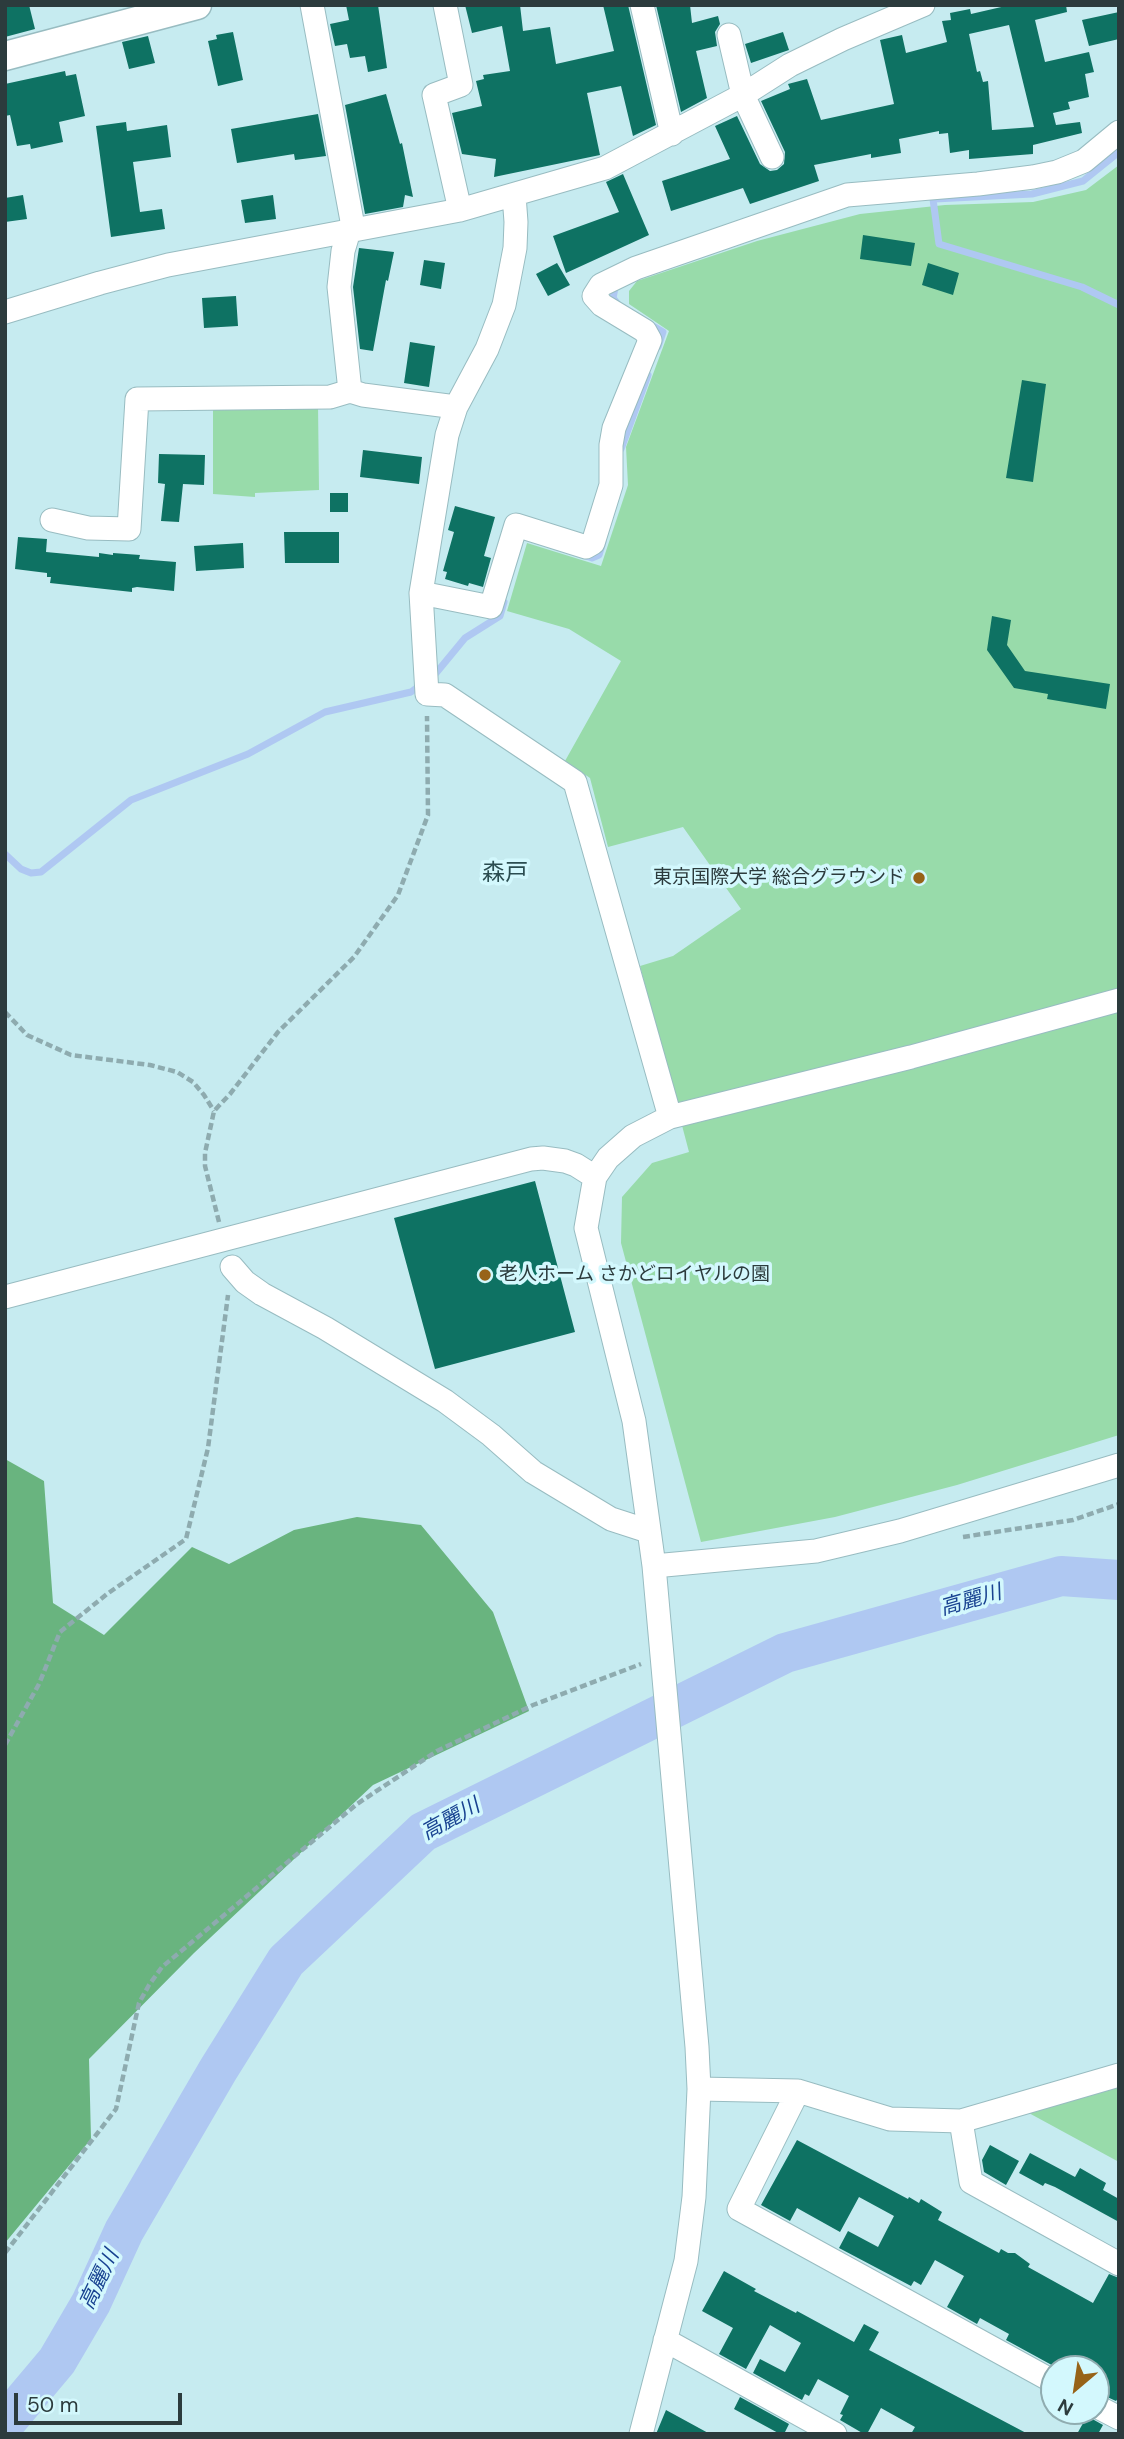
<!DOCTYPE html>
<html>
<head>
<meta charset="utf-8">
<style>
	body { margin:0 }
	#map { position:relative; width:1124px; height:2439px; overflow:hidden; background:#c6ebf0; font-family:"DM Sans",sans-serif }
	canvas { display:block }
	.frame { position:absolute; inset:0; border:7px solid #2c3b3d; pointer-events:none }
	.north { position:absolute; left:1040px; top:2355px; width:70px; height:70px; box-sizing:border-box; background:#d3f8fd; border:2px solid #90acb0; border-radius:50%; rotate:209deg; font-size:19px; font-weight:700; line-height:28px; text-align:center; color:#2c3b3d }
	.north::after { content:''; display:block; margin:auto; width:24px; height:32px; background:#976318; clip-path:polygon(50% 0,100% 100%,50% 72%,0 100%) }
	.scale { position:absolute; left:14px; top:2393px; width:168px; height:32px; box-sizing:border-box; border:4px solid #2c3b3d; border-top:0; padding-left:9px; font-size:21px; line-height:24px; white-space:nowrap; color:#2c3b3d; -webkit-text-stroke:5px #d3f8fd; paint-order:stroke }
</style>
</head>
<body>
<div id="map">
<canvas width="1124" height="2439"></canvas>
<div class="frame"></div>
<div class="north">N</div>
<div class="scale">50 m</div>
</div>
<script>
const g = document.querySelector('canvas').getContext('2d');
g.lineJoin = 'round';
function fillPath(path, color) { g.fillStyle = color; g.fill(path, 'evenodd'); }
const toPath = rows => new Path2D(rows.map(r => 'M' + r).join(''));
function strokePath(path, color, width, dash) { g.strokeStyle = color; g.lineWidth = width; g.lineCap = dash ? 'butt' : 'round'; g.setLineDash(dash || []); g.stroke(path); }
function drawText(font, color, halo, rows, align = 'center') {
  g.font = font + ' "DM Sans","Noto Sans JP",sans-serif'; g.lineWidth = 7; g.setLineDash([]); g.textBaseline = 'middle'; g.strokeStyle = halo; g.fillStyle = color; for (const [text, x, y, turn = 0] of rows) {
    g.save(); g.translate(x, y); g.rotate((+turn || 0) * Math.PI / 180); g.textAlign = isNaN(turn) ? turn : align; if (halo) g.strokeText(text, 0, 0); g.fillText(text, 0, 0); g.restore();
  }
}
const green = toPath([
	[1119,165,1119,1435,957,1485,835,1517,701,1542,621,1243,622,1197,652,1163,689,1152,640,966,673,956,741,909,683,827,608,847,590,778,565,761,621,661,569,629,507,611,527,543,601,566,628,485,626,447,669,331,629,304,629,291,637,281,757,241,860,214,945,205,1033,202,1086,190],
	[318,404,319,490,255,493,255,497,213,494,213,406],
	[1119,2086,1119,2162,1027,2112]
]);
const forest = toPath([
	[5,1459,44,1481,53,1603,104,1635,192,1547,229,1564,294,1530,357,1517,421,1525,493,1612,529,1711,373,1785,194,1953,89,2059,91,2139,5,2243]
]);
const stream = toPath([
	[933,199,939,244,1082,287,1119,305],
	[935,199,1032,194,1083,181,1119,152],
	[619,285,615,288,613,298,620,307],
	[648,323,663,332,658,347],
	[621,449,648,375],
	[583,555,592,558,599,555,603,542],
	[432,678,465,638,500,616,504,602],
	[5,854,21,869,31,873,41,872,131,800,248,754,325,712,411,692,422,684]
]);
const river = toPath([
	[5,2423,57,2361,91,2303,124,2231,218,2070,286,1961,423,1832,785,1653,1061,1576,1119,1580]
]);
const building = toPath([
	[5,5,29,5,35,29,5,37],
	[346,5,378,5,387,68,368,72,365,56,350,58,347,44,335,46,330,24,349,20],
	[465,5,520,5,523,31,550,27,556,64,614,51,603,5,628,5,656,125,633,136,621,86,587,93,600,155,494,177,496,159,462,154,452,113,482,106,476,81,484,79,483,75,510,71,502,26,472,33],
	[656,5,690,5,692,23,718,16,720,24,715,32,717,46,696,51,707,98,681,112],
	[1010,5,1066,5,1067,12,1035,20,1045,62,1089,52,1094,72,1085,74,1089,97,1068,102,1070,109,1053,113,1056,125,1080,122,1082,133,1033,145,1033,154,969,159,969,150,950,153,948,133,939,134,939,131,899,139,901,153,871,158,871,154,814,165,819,181,750,204,743,188,671,211,662,181,730,159,715,126,737,116,760,164,770,171,777,170,784,164,785,152,761,101,790,89,788,84,807,79,821,120,894,104,880,40,902,35,906,53,947,42,942,21,951,20,950,13,970,9,971,14],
	[1009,25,1034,127,992,130,988,81,983,82,980,71,977,72,969,34],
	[1119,12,1119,39,1089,46,1082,20],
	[233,32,243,80,218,86,208,41,217,39,216,35],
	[783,32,789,50,751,63,745,44],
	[148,36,155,63,129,69,122,42],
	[65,71,66,76,76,74,85,116,59,122,63,142,31,149,30,144,17,146,10,115,5,116,5,84],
	[386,94,400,144,402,143,413,197,405,195,403,207,365,214,345,105],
	[318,114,326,156,295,160,294,154,237,163,231,129],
	[126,122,127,131,167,125,171,157,133,162,140,212,162,209,165,229,111,237,96,126],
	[623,174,649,235,566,273,553,236,619,212,606,182],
	[23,195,27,219,5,222,5,198],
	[273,195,276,219,245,223,241,200],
	[863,235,915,243,911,266,860,259],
	[359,248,394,252,388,281,386,280,373,351,360,349,353,287],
	[424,260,445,263,441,289,420,285],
	[557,263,570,285,548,296,536,274],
	[928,263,959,273,953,295,922,285],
	[236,296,238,326,204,328,202,298],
	[410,342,435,346,429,387,404,383],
	[1022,380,1046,384,1033,482,1006,478],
	[363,450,422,457,419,484,360,477],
	[159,454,205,455,204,485,183,484,179,522,161,521,165,484,158,483],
	[330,493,348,493,348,512,330,512],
	[455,506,495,517,484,556,491,558,483,587,469,583,468,586,445,579,447,572,443,571,454,532,448,530],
	[284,532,339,532,339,563,285,563],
	[18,537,47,539,46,552,99,557,99,553,113,555,113,553,140,555,139,559,176,562,174,591,137,587,132,588,132,592,50,583,51,577,47,577,47,573,15,569],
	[243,543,244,568,196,571,194,546],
	[992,616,1011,620,1007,645,1025,671,1110,684,1106,709,1047,699,1048,694,1014,688,987,650],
	[535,1181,575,1332,435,1369,394,1218],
	[797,2140,908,2199,909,2197,919,2203,921,2199,942,2212,938,2220,999,2253,1001,2249,1008,2253,1015,2253,1030,2264,1028,2267,1093,2303,1109,2274,1119,2278,1119,2397,1116,2401,1096,2392,1096,2369,1059,2369,1006,2340,1009,2334,980,2318,977,2324,947,2307,964,2276,935,2260,921,2285,914,2281,911,2286,839,2248,848,2231,878,2247,894,2216,859,2197,840,2232,797,2208,790,2221,761,2205],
	[990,2145,1019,2161,1006,2185,984,2172,982,2160],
	[1030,2153,1075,2177,1080,2168,1106,2183,1103,2190,1119,2199,1119,2222,1055,2187,1045,2183,1043,2186,1019,2173],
	[724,2271,756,2289,754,2291,796,2313,797,2311,854,2342,864,2324,879,2332,869,2350,1028,2434,911,2434,915,2427,881,2408,867,2434,864,2434,840,2420,843,2415,840,2414,849,2396,818,2379,809,2396,805,2394,802,2400,753,2373,760,2359,785,2372,801,2343,770,2325,746,2369,719,2354,733,2328,702,2311],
	[740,2397,789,2424,784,2434,780,2434,734,2409],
	[666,2410,710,2434,656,2434],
	[1087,2416,1103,2425,1098,2434,1077,2434]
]);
const path = toPath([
	[5,1012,27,1035,71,1055,150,1065,177,1072,193,1082,204,1095,214,1111],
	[219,1222,205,1166,205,1153,214,1111,230,1094,278,1032,354,957,398,895,428,815,427,716],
	[963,1537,1073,1520,1119,1504],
	[5,1745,39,1684,60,1632,107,1594,186,1539,208,1448,228,1295],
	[5,2253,116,2109,139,2003,149,1985,162,1967,357,1804,437,1751,533,1705,641,1664]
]);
const minor = toPath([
	[312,5,352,221,343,251,339,287,350,391,363,395,456,407],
	[445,5,461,85,434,95,460,210],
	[642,5,672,134],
	[729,35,743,95,772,157],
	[514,195,516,222,515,248,504,305,487,349,456,407,447,435,421,593,427,694,445,695,575,782,670,1117],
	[5,312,100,283,168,265,460,210,605,168,743,95,790,65,843,39,923,5],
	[52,520,88,528,129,529,137,399,330,397,350,391],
	[421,593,491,607,516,525,586,547,593,543,611,485,611,445,614,428,650,340,645,331,602,305,594,296,601,285,636,268,847,195,978,184,1033,177,1057,172,1084,161,1119,132],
	[232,1267,245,1282,262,1294,325,1328,445,1401,491,1435,533,1472,611,1519,648,1531],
	[5,1297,531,1159,543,1158,565,1161,576,1165,595,1177],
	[654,1566,816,1551,900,1531,1119,1465],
	[699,2089,798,2091,890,2119,961,2121,1119,2075],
	[798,2091,739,2209,1054,2382],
	[961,2121,971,2182,1119,2264],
	[665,2340,835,2434],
	[1096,2406,1119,2418],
	[641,2434,686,2261,694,2197,699,2089,697,2047,654,1566,634,1421,586,1228,595,1177,608,1158,633,1136,670,1117,911,1057,1119,1000]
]);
const major = toPath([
	[5,56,197,5]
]);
const markers = [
	[919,878,7,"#976318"],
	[485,1275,7,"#976318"]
];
const poiNames = [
	["東京国際大学 総合グラウンド",905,878],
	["老人ホーム さかどロイヤルの園",499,1275,"left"]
];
const waterNames = [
	["高麗川",971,1601,-16],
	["高麗川",451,1820,-29],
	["高麗川",100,2280,-64]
];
const quarterNames = [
	["森戸",505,874]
];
fillPath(green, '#98dbaa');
fillPath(forest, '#69b47f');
strokePath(stream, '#afc8f2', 7);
strokePath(river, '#afc8f2', 40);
fillPath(building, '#0e7263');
strokePath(minor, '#98bcc1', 25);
strokePath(major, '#98bcc1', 31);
strokePath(path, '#8eabaf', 4.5, [7, 3.5]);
strokePath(minor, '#fff', 23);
strokePath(major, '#fff', 28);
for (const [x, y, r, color] of markers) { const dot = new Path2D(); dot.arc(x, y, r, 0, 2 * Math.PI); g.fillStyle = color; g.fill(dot); strokePath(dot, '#d3f8fd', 2.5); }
drawText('19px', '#2c3b3d', '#d3f8fd', poiNames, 'right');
drawText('italic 21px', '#184291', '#d3f8fd', waterNames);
drawText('23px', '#2b4d51', '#d3f8fd', quarterNames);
</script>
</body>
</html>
